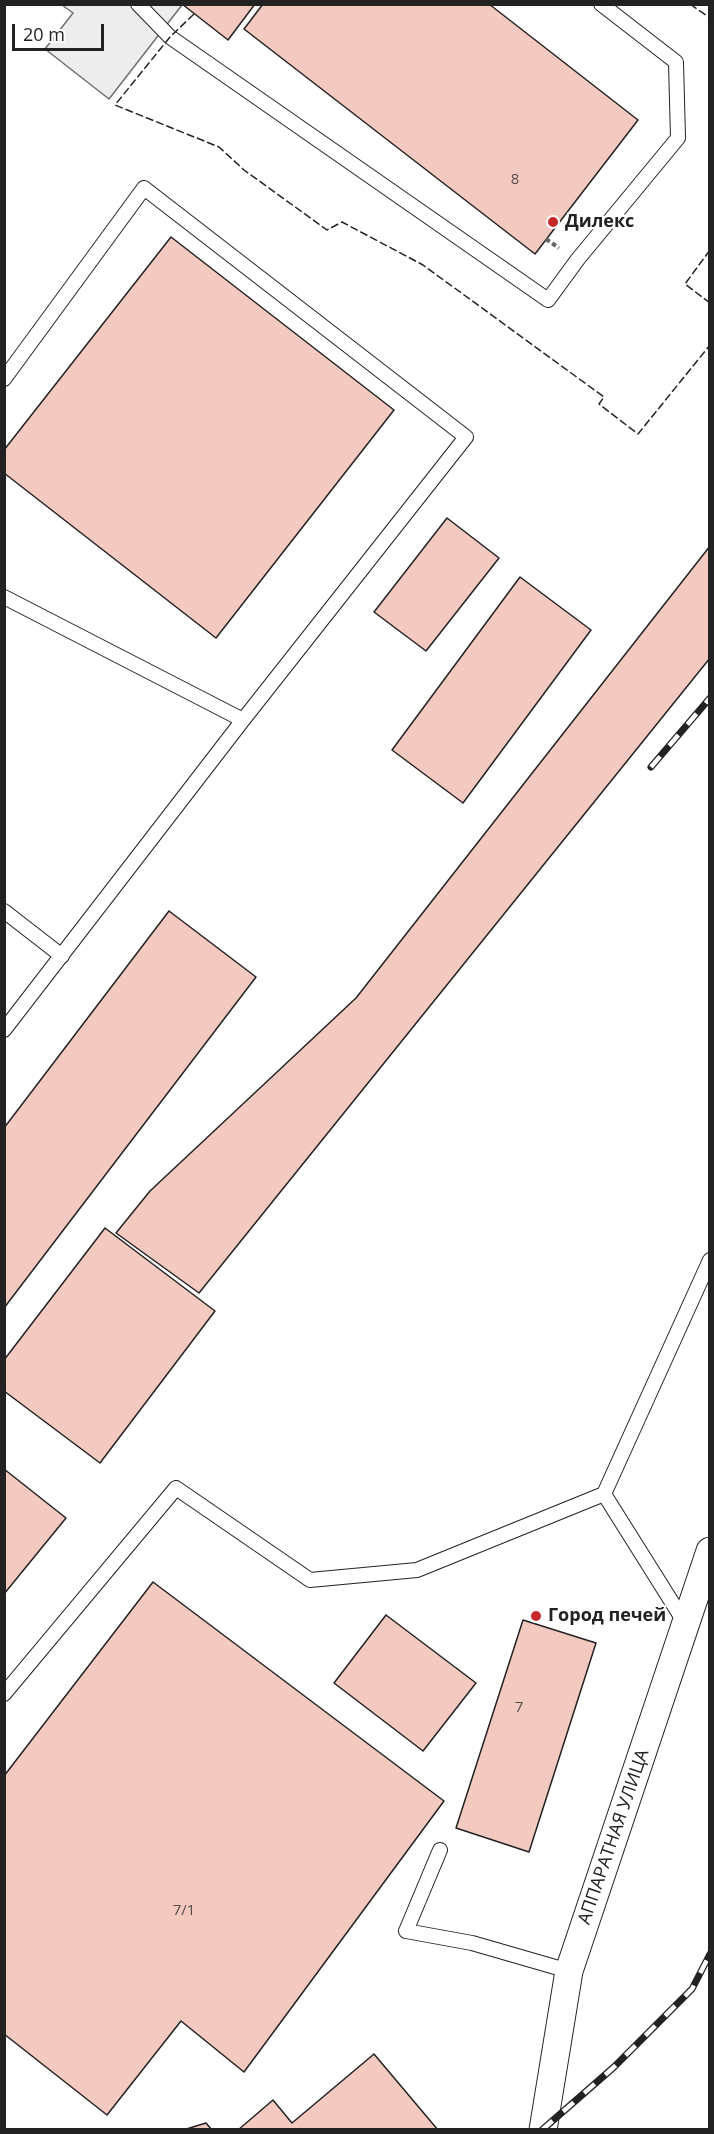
<!DOCTYPE html>
<html>
<head>
<meta charset="utf-8">
<style>
	body { margin:0 }
	#map { position:relative; width:714px; height:2134px; overflow:hidden; background:#fff; font-family:"Open Sans",sans-serif }
	canvas { display:block }
	.frame { position:absolute; inset:0; border:6px solid #222; pointer-events:none }
	.scale { position:absolute; left:12px; top:24px; width:92px; height:27px; box-sizing:border-box; border:3px solid #222; border-top:0; padding-left:8px; font-size:18px; line-height:21px; white-space:nowrap; color:#222; -webkit-text-stroke:4px #fff; paint-order:stroke }
</style>
</head>
<body>
<div id="map">
<canvas width="714" height="2134"></canvas>
<div class="frame"></div>
<div class="scale">20 m</div>
</div>
<script>
const g = document.querySelector('canvas').getContext('2d');
g.lineJoin = 'round';
function fillPath(path, color) { g.fillStyle = color; g.fill(path, 'evenodd'); }
const toPath = rows => new Path2D(rows.map(r => 'M' + r).join(''));
function strokePath(path, color, width, dash) { g.strokeStyle = color; g.lineWidth = width; g.lineCap = dash ? 'butt' : 'round'; g.setLineDash(dash || []); g.stroke(path); }
function drawText(font, color, halo, rows, align = 'center') {
  g.font = font + ' "Open Sans",sans-serif'; g.lineWidth = 4.5; g.setLineDash([]); g.textBaseline = 'middle'; g.strokeStyle = halo; g.fillStyle = color; for (const [text, x, y, turn = 0] of rows) {
    g.save(); g.translate(x, y); g.rotate((+turn || 0) * Math.PI / 180); g.textAlign = isNaN(turn) ? turn : align; if (halo) g.strokeText(text, 0, 0); g.fillText(text, 0, 0); g.restore();
  }
}
const parking = toPath([
	[62,5,182,5,109,99,45,49,73,13,62,5]
]);
const building = toPath([
	[182,4,255,4,228,40,182,4],
	[263,4,489,4,638,120,535,254,244,29,263,4],
	[171,237,394,410,216,638,4,473,4,450,171,237],
	[447,518,499,558,426,651,374,612,447,518],
	[710,546,710,658,199,1293,116,1233,150,1191,356,998,710,546],
	[520,577,591,630,463,803,392,750,520,577],
	[169,911,256,977,4,1308,4,1128,169,911],
	[105,1228,215,1311,100,1463,4,1391,4,1360,105,1228],
	[4,1469,66,1518,4,1594,4,1469],
	[153,1582,444,1801,244,2072,181,2021,107,2115,4,2034,4,1776,153,1582],
	[386,1615,476,1683,423,1751,334,1683,386,1615],
	[523,1620,596,1643,529,1852,456,1828,523,1620],
	[374,2054,438,2130,238,2130,273,2100,292,2123,374,2054],
	[206,2123,212,2130,183,2130,206,2123]
]);
const path = toPath([
	[546,239,559,248]
]);
const lane = toPath([
	[138,4,170,37,548,300,578,259,678,138,676,62,601,4],
	[4,379,144,188,466,437,243,720,4,1030],
	[4,597,243,720],
	[4,911,62,956],
	[685,1623,604,1494,710,1260],
	[4,1694,176,1488,310,1580,417,1570,604,1494],
	[440,1850,406,1931,472,1943,569,1971]
]);
const street = toPath([
	[543,2130,569,1971,710,1551]
]);
const rail = toPath([
	[651,767,710,698],
	[542,2130,614,2067,692,1989,710,1954]
]);
const fence = toPath([
	[690,4,710,18],
	[194,14,170,37,115,105,219,147,244,170,327,230,342,222,423,265,604,397,599,404,638,434,710,345],
	[710,250,685,284,710,303]
]);
const markers = [
	[553,222,6,"#c62828"],
	[536,1616,6,"#c62828"]
];
const numberNames = [
	["8",515,180],
	["7",519,1708],
	["7/1",184,1911]
];
const poiNames = [
	["Дилекс",565,222],
	["Город печей",548,1616]
];
const streetNames = [
	["АППАРАТНАЯ УЛИЦА",614,1837,-71]
];
fillPath(parking, '#ededed');
strokePath(parking, '#6f6f6f', 1.5);
fillPath(building, '#f3c9c0');
strokePath(building, '#222', 1.5);
strokePath(lane, '#222', 16);
strokePath(street, '#222', 29);
strokePath(path, '#646464', 4, [4.5, 3]);
strokePath(lane, '#fff', 14);
strokePath(street, '#fff', 27);
strokePath(rail, '#222', 7);
strokePath(rail, '#fff', 4.5, [14]);
strokePath(fence, '#222', 1.5, [8, 3]);
for (const [x, y, r, color] of markers) { const dot = new Path2D(); dot.arc(x, y, r, 0, 2 * Math.PI); g.fillStyle = color; g.fill(dot); strokePath(dot, '#fff', 2); }
drawText('15px', '#564c4a', null, numberNames);
drawText('bold 18px', '#222', '#fff', poiNames, 'left');
drawText('18px', '#222', '#fff', streetNames);
</script>
</body>
</html>
